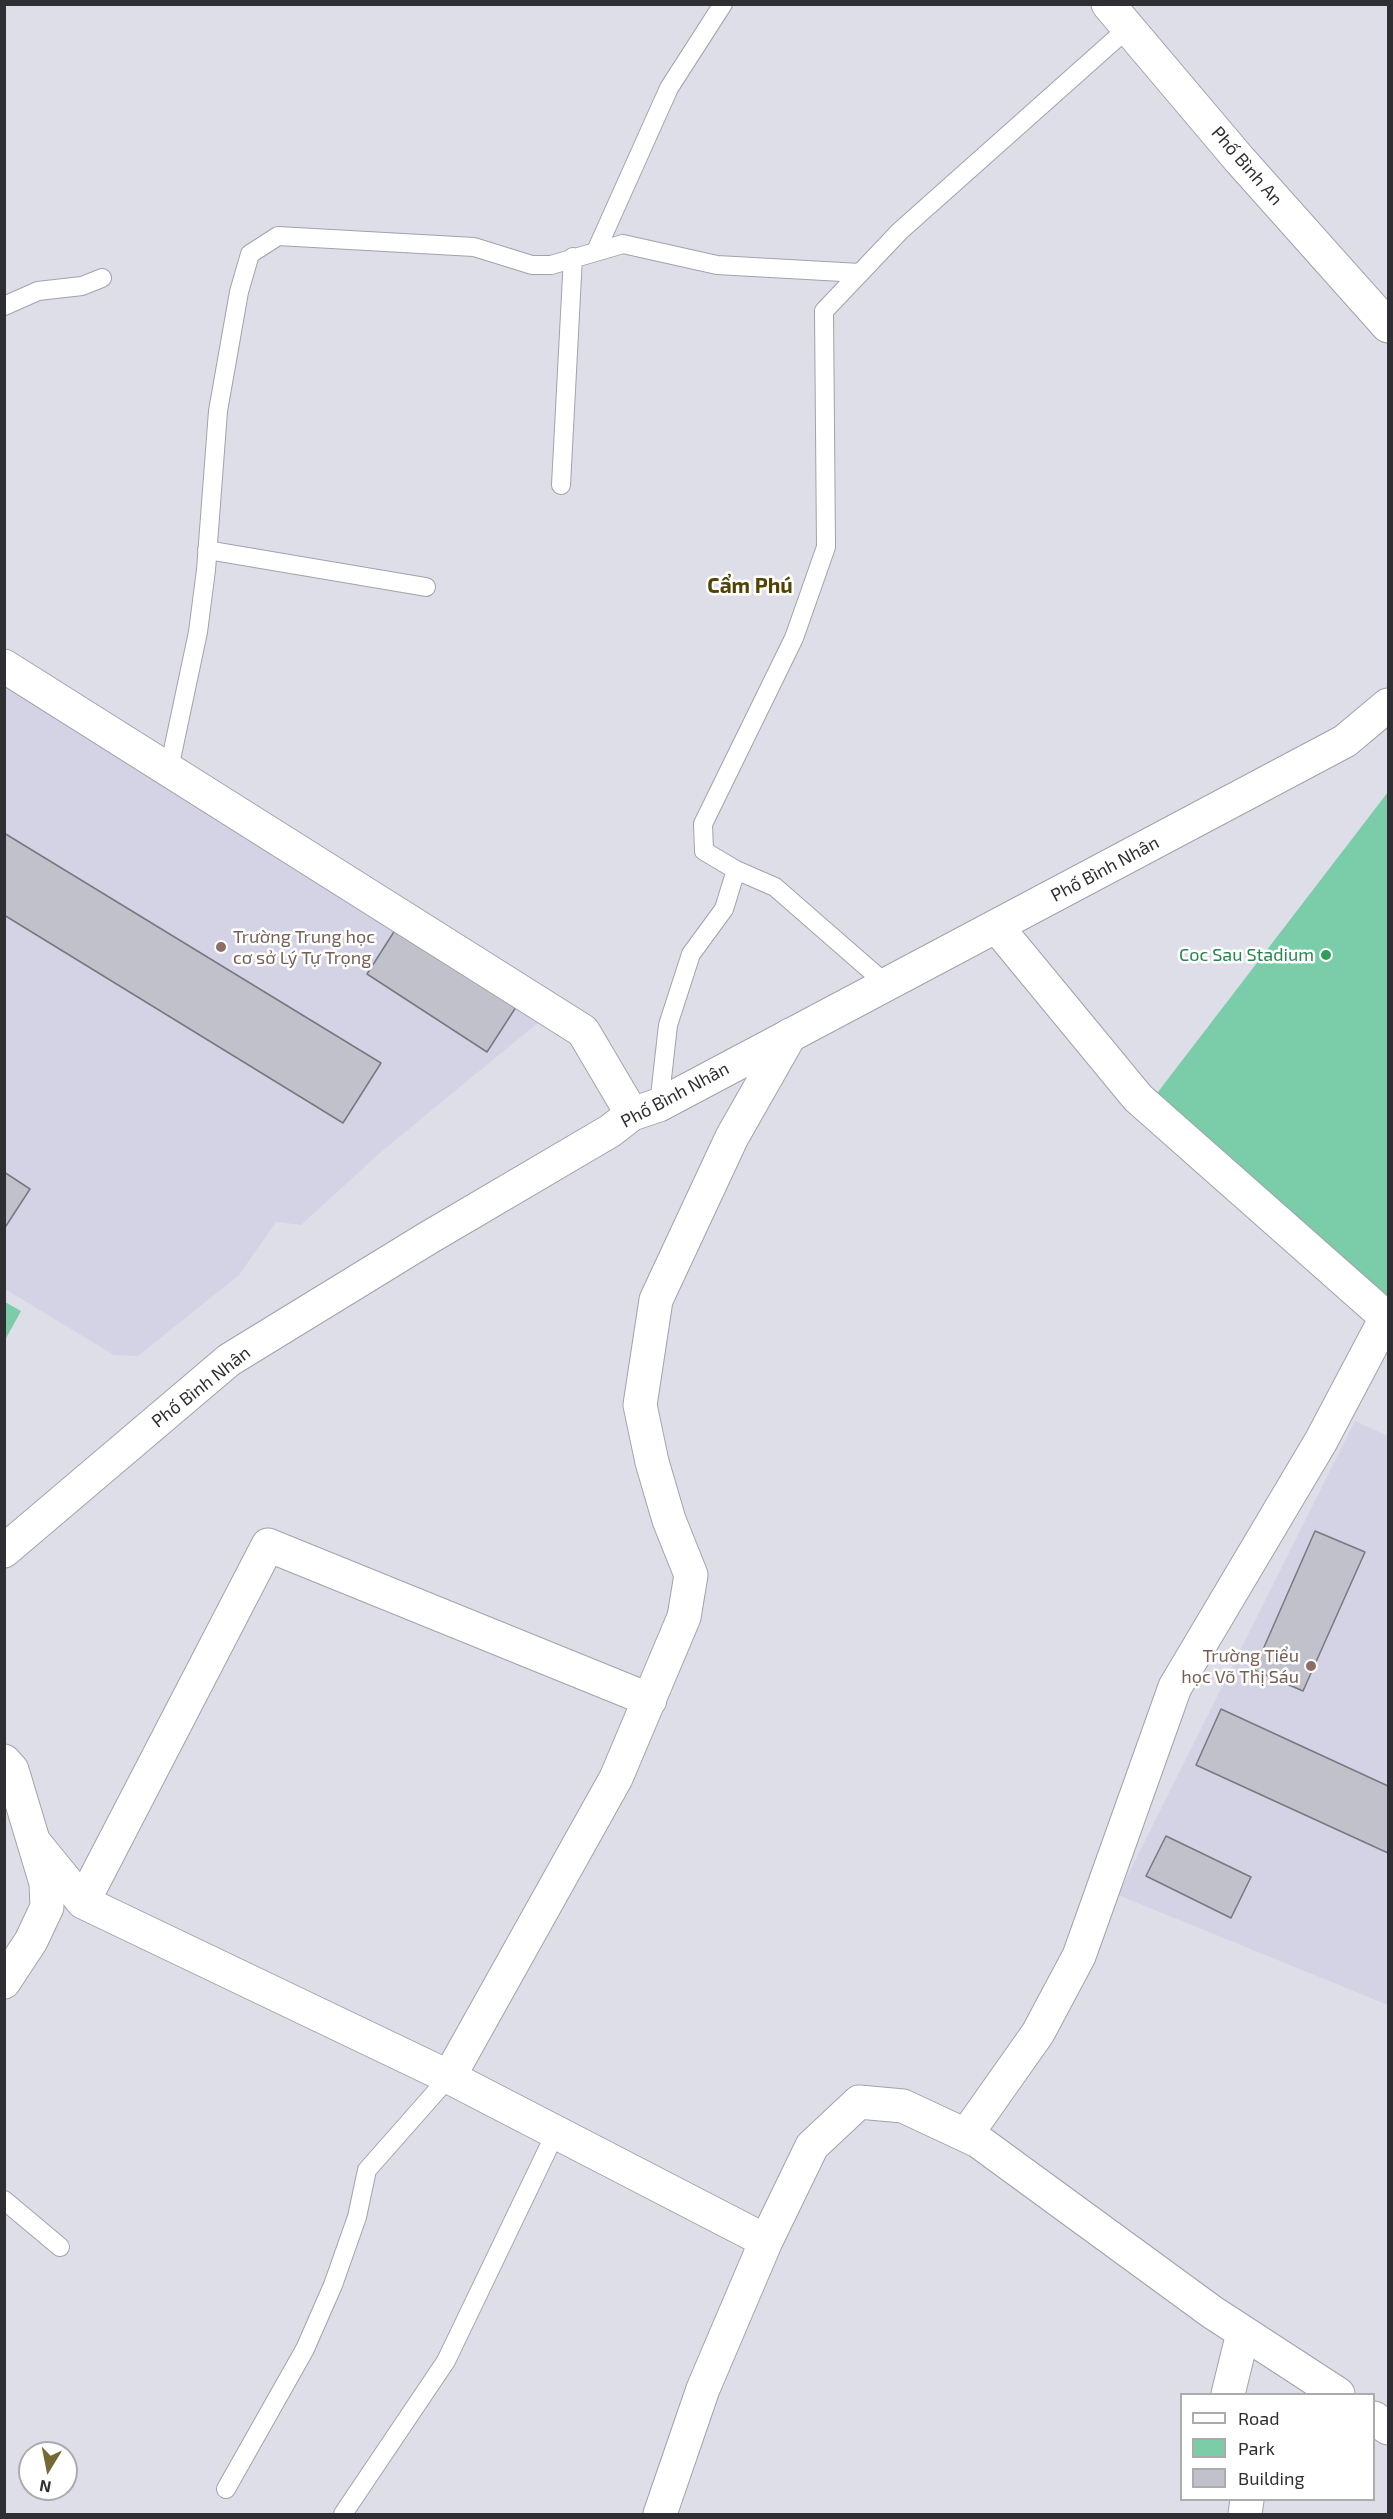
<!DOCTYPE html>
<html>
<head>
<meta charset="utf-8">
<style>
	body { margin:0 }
	#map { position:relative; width:1393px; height:2519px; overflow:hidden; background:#dedee9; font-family:"Exo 2",sans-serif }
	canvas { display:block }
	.frame { position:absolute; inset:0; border:6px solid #2f2f33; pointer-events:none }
	.legend { position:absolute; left:1180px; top:2393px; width:195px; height:108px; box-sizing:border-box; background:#fff; border:2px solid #acacad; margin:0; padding:8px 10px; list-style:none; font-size:18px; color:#2f2f33 }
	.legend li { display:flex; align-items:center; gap:12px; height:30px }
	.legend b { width:30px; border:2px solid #acacad }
	.north { position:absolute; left:18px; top:2441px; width:60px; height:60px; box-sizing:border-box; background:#fff; border:2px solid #acacad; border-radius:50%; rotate:190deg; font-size:16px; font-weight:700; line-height:24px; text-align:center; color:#2f2f33 }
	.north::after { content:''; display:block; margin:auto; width:21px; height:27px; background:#766835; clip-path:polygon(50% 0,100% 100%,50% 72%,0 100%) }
</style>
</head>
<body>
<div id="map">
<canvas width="1393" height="2519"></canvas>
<div class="frame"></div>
<ul class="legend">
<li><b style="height:8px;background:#fff"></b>Road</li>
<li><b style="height:16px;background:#7bcca9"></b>Park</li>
<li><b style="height:16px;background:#c0c1cb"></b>Building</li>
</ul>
<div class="north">N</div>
</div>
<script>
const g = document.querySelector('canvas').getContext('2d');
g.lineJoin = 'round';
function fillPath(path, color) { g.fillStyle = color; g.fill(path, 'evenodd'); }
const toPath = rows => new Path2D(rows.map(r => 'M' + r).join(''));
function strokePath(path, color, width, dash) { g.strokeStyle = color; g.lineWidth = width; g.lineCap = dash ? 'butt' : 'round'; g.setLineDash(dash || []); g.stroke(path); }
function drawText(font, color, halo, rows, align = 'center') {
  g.font = font + ' "Exo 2",sans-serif'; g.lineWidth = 5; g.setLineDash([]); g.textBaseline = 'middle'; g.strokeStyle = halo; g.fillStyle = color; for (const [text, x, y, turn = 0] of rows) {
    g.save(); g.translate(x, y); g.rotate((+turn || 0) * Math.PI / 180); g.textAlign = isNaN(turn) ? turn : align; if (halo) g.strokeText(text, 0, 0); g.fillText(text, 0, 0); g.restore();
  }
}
const built = toPath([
	[4,666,545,1017,382,1151,301,1225,276,1222,239,1275,138,1356,114,1355,5,1289],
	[1355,1421,1388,1436,1388,2005,1118,1895]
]);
const green = toPath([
	[1388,792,1388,1335,1138,1118],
	[5,1302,21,1311,5,1340]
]);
const building = toPath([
	[4,833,381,1063,343,1123,4,915,4,833],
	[397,927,518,1004,487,1052,367,974,397,927],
	[4,1172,30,1189,4,1229,4,1172],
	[1315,1531,1365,1552,1303,1691,1254,1670,1315,1531],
	[1221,1709,1388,1786,1388,1853,1196,1765,1221,1709],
	[1166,1836,1251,1877,1231,1918,1146,1876,1166,1836]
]);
const lane = toPath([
	[596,251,669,88,723,4],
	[4,306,38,291,82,286,102,278],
	[561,485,573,257],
	[207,550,426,587],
	[169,769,198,632,206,570,218,411,239,292,250,254,278,236,474,247,532,265,551,265,623,244,717,265,860,273],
	[885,983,775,887,736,870,704,851,703,824,794,638,826,547,824,311,900,231,1128,28],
	[659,1105,668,1025,691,954,724,909,736,870],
	[4,2200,60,2247],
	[226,2489,305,2349,333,2285,357,2217,367,2170,449,2077],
	[343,2514,446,2361,556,2132]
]);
const street = toPath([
	[4,666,583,1031,632,1114],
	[997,927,1138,1098,1388,1319],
	[4,1761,12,1770,46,1883,47,1907,31,1941,4,1982],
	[34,1842,83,1902,449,2077,766,2241],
	[83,1902,268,1545,650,1700],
	[449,2077,616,1778,684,1617,691,1575,669,1520,652,1462,640,1405,656,1300,732,1137,790,1035],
	[966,2135,1038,2033,1079,1956,1175,1687,1321,1441,1386,1318],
	[1228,2394,1243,2333],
	[1374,2418,1388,2428],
	[660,2514,703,2389,766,2241,812,2146,859,2102,903,2106,978,2141,1212,2312,1338,2394],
	[1245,2514,1247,2500]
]);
const secondary = toPath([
	[1108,4,1239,159,1388,326],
	[4,1551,229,1360,428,1238,610,1131,632,1114,659,1105,1345,741,1388,705]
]);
const markers = [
	[221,947,6,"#8d6e63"],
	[1326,955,6,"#2e9e5b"],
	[1311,1666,6,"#8d6e63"]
];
const streetNames = [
	["Phố Bình An",1247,166,49],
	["Phố Bình Nhân",1105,869,-28],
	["Phố Bình Nhân",675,1095,-28],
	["Phố Bình Nhân",201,1387,-38]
];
const educationNames = [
	["Trường Trung học",233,937],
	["cơ sở Lý Tự Trọng",233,958],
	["Trường Tiểu",1299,1656,"right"],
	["học Võ Thị Sáu",1299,1677,"right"]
];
const leisureNames = [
	["Coc Sau Stadium",1314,955]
];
const quarterNames = [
	["Cẩm Phú",750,586]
];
fillPath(built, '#d3d3e5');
fillPath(green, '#7bcca9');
fillPath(building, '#c0c1cb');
strokePath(building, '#787881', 1.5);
strokePath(lane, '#a2a2ac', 20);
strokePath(street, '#a2a2ac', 35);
strokePath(secondary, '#a2a2ac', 35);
strokePath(lane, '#fff', 18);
strokePath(street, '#fff', 33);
strokePath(secondary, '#fff', 33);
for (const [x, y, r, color] of markers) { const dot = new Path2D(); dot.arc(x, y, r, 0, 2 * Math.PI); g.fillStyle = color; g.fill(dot); strokePath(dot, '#fff', 2); }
drawText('18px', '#2f2f33', '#fff', streetNames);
drawText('18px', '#785e54', '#fff', educationNames, 'left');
drawText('18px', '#27864d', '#fff', leisureNames, 'right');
drawText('bold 21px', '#524400', '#fff', quarterNames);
</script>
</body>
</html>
